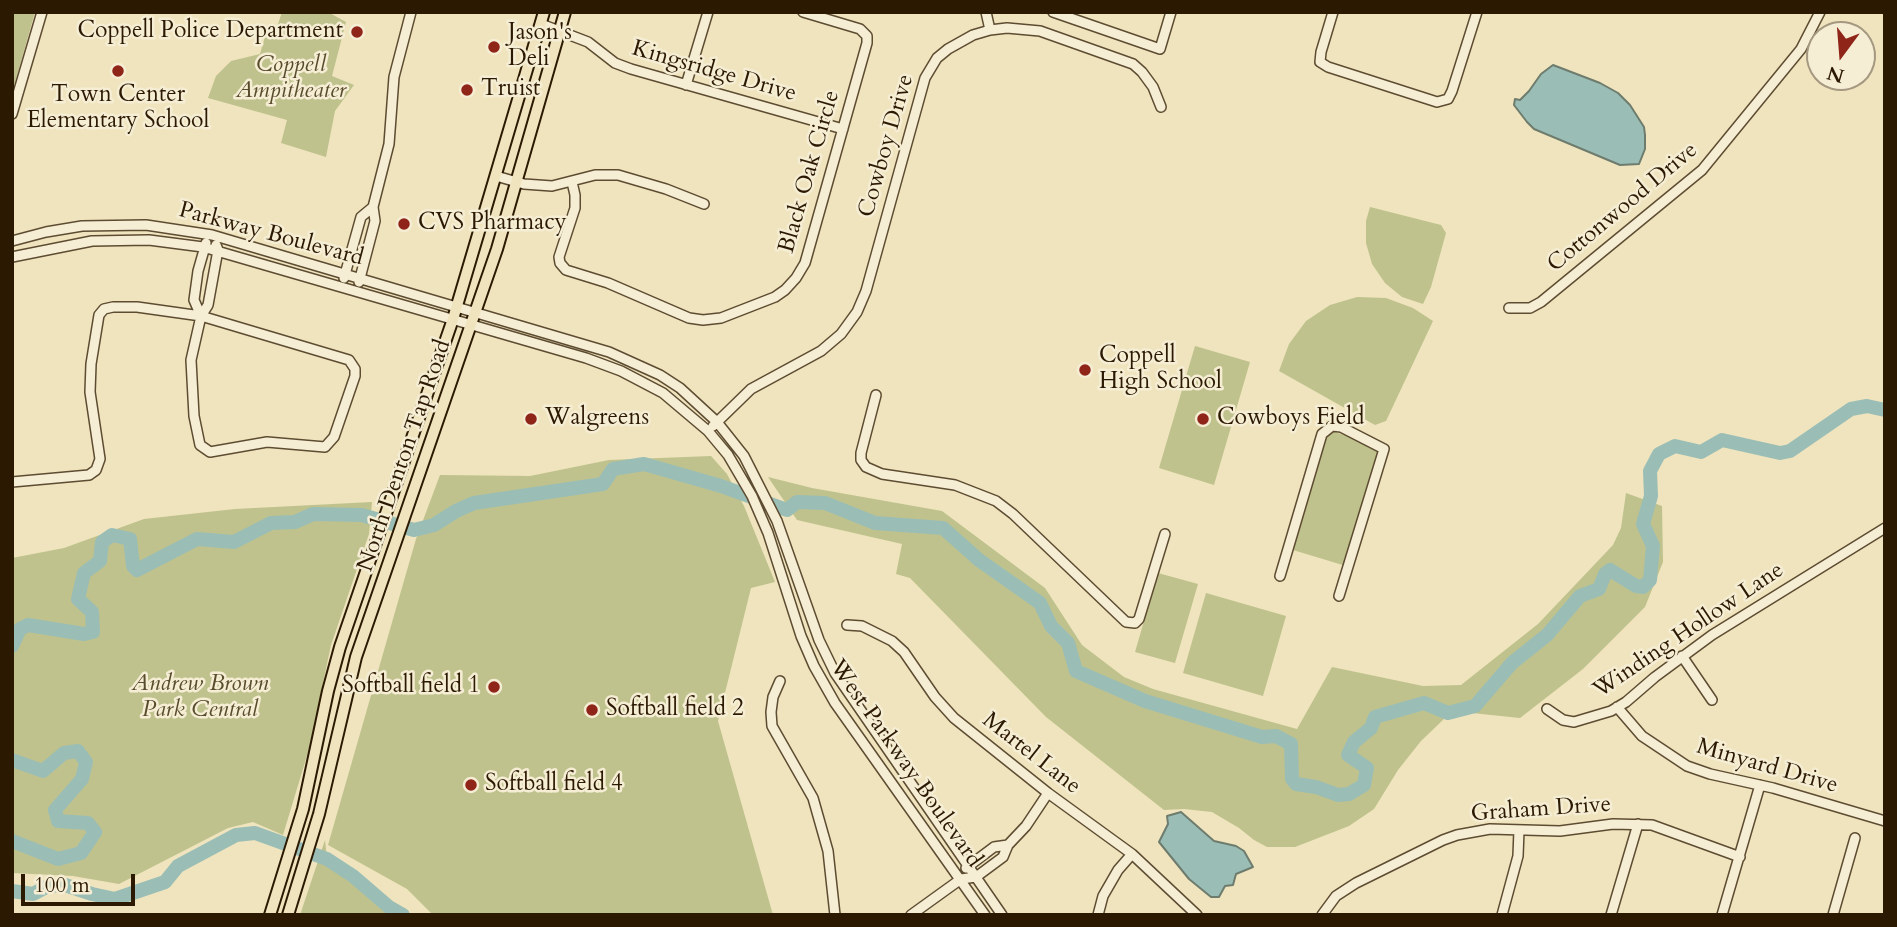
<!DOCTYPE html>
<html>
<head>
<meta charset="utf-8">
<style>
	body { margin:0 }
	#map { position:relative; width:1897px; height:927px; overflow:hidden; background:#efe4bd; font-family:Cardo,serif }
	canvas { display:block }
	.frame { position:absolute; inset:0; border:14px solid #2c1902; pointer-events:none }
	.north { position:absolute; left:1806px; top:21px; width:70px; height:70px; box-sizing:border-box; background:#f5edd4; border:2px solid #a59880; border-radius:50%; rotate:196deg; font-size:19px; font-weight:700; line-height:28px; text-align:center; color:#2c1902 }
	.north::after { content:''; display:block; margin:auto; width:24px; height:32px; background:#8f2418; clip-path:polygon(50% 0,100% 100%,50% 72%,0 100%) }
	.scale { position:absolute; left:21px; top:874px; width:114px; height:32px; box-sizing:border-box; border:4px solid #2c1902; border-top:0; padding-left:9px; font-size:21px; line-height:24px; white-space:nowrap; color:#2c1902; -webkit-text-stroke:5px #f5edd4; paint-order:stroke }
</style>
</head>
<body>
<div id="map">
<canvas width="1897" height="927"></canvas>
<div class="frame"></div>
<div class="north">N</div>
<div class="scale">100 m</div>
</div>
<script>
const g = document.querySelector('canvas').getContext('2d');
g.lineJoin = 'round';
function fillPath(path, color) { g.fillStyle = color; g.fill(path, 'evenodd'); }
const toPath = rows => new Path2D(rows.map(r => 'M' + r).join(''));
function strokePath(path, color, width, dash) { g.strokeStyle = color; g.lineWidth = width; g.lineCap = dash ? 'butt' : 'round'; g.setLineDash(dash || []); g.stroke(path); }
function drawText(font, color, halo, rows, align = 'center') {
  g.font = font + ' Cardo,serif'; g.lineWidth = 5; g.setLineDash([]); g.textBaseline = 'middle'; g.strokeStyle = halo; g.fillStyle = color; for (const [text, x, y, turn = 0] of rows) {
    g.save(); g.translate(x, y); g.rotate((+turn || 0) * Math.PI / 180); g.textAlign = isNaN(turn) ? turn : align; if (halo) g.strokeText(text, 0, 0); g.fillText(text, 0, 0); g.restore();
  }
}
const green = toPath([
	[12,12,35,12,12,93],
	[282,12,328,12,346,22,332,76,354,85,335,111,326,157,281,143,287,120,208,98,216,76,231,61,260,54,266,33,275,33],
	[1370,207,1441,225,1446,233,1431,287,1423,304,1402,297,1385,283,1372,264,1366,243,1366,221],
	[1357,297,1386,298,1413,308,1433,321,1386,421,1375,425,1279,371,1289,344,1306,321,1330,305],
	[1195,346,1250,362,1214,485,1159,468],
	[1328,430,1381,446,1346,566,1293,550],
	[711,456,727,474,744,506,775,582,751,588,718,721,773,915,433,915,407,889,328,845,416,539,440,475,530,476,609,460],
	[768,477,812,488,942,511,1045,588,1082,645,1124,677,1153,689,1297,729,1332,667,1423,686,1461,685,1538,624,1613,545,1621,528,1626,493,1662,506,1663,562,1645,607,1583,669,1520,718,1472,713,1445,718,1421,741,1398,770,1374,809,1349,826,1295,847,1267,847,1254,840,1239,828,1212,812,1184,809,1164,810,1046,717,910,578,896,574,902,544,797,520],
	[372,502,369,534,331,645,309,749,283,835,253,822,228,828,119,884,73,876,12,873,12,558,64,548,144,519,235,509],
	[1158,573,1198,584,1175,663,1135,652],
	[1206,593,1286,616,1263,696,1183,673],
	[325,840,327,859,353,876,389,907,403,915,300,915]
]);
const water = toPath([
	[1553,65,1600,83,1618,93,1630,105,1644,127,1645,135,1645,149,1639,164,1620,165,1534,129,1527,122,1514,105,1515,99,1520,100,1529,91,1541,74,1553,65],
	[1181,812,1214,841,1236,846,1244,851,1253,867,1236,874,1233,885,1225,886,1219,897,1211,897,1189,879,1159,842,1168,824,1167,816,1181,812]
]);
const river = toPath([
	[12,646,20,629,28,625,84,634,93,632,92,612,78,599,84,573,100,561,102,542,112,535,130,539,133,566,137,570,197,539,234,542,271,523,295,522,313,514,362,515,414,530,434,525,456,511,474,503,603,484,613,469,644,464,721,486,787,510,797,502,825,503,875,523,943,528,979,560,1040,603,1051,626,1068,643,1076,671,1145,701,1262,737,1276,736,1291,744,1292,779,1296,784,1316,787,1338,795,1349,794,1364,785,1367,768,1348,755,1354,742,1371,728,1375,717,1424,703,1448,713,1475,706,1512,663,1547,635,1580,596,1599,589,1605,574,1610,570,1636,586,1643,587,1650,580,1653,546,1643,524,1651,496,1650,471,1659,454,1675,446,1701,452,1722,440,1780,453,1790,451,1851,409,1867,406,1885,410],
	[12,760,43,771,64,753,78,751,86,762,82,779,55,810,58,821,88,823,95,832,81,853,58,859,12,841],
	[12,891,33,894,48,886,65,885,92,894,115,899,165,882,178,866,236,835,255,833,327,859,353,876,389,907,403,915]
]);
const minor = toPath([
	[986,12,990,30],
	[1053,12,1160,49,1171,12],
	[1333,12,1321,52,1320,62,1328,67,1437,102,1448,99,1452,91,1477,12],
	[541,24,588,42,615,63,631,69,843,129],
	[686,85,708,12],
	[12,114,42,12],
	[496,176,524,184,552,186,595,175,618,175,666,189,704,204],
	[572,182,575,195,575,208,559,257,560,263,566,270,608,283,689,318,703,320,721,318,775,297,785,290,796,278,805,263,867,43,867,36,860,29,803,12],
	[12,241,46,232,82,226,146,225,212,235,609,352,660,375,680,388,717,422,744,456,777,521,819,640,835,673,1002,915],
	[12,257,92,241,149,240,203,247,586,358,621,371,663,393,708,431,728,455,752,496,768,533,801,636,814,666,835,703,985,915],
	[344,278,361,217,373,207],
	[359,282,375,221,373,207,389,144,394,77,411,12],
	[1509,308,1530,308,1541,302,1702,170,1801,49,1820,12],
	[201,316,194,300,198,271,206,243],
	[876,395,861,453,861,460,866,467,882,474,955,485,996,501,1013,514,1126,622,1135,623,1139,619,1165,534],
	[713,426,751,389,821,351,841,334,857,312,866,291,925,78,937,58,948,49,973,35,990,30,1007,28,1040,31,1133,64,1142,72,1153,87,1161,107],
	[12,482,89,475,96,470,100,459,90,392,91,364,99,315,104,309,113,307,137,307,201,316,349,360,355,369,355,376,334,437,325,447,267,442,210,452,200,445,194,416,191,360,201,316,208,305,218,250,216,245],
	[1280,576,1322,434,1332,426,1341,427,1384,449,1339,596],
	[847,625,862,626,892,641,904,652,935,697,954,718,1048,793,1132,854,1197,915],
	[1682,656,1712,700],
	[780,681,773,697,771,712,772,726,813,798,828,851,835,915],
	[1617,707,1642,736,1687,766,1710,774,1773,788,1885,821],
	[1547,709,1563,720,1574,722,1611,711,1626,702,1655,677,1712,635,1885,528],
	[966,868,994,847,1008,845],
	[911,915,961,879,976,877,1003,857,1008,845,1026,826,1048,793],
	[1098,915,1103,896,1118,870,1132,854],
	[1322,915,1336,896,1356,883,1443,840,1457,835,1490,829,1560,831,1613,824,1652,825,1740,857],
	[1502,915,1518,856,1519,830],
	[1611,915,1638,824],
	[1722,915,1760,785],
	[1833,915,1855,838]
]);
const major = toPath([
	[270,915,303,809,328,691,340,647,453,319,544,12],
	[288,915,319,814,356,657,497,249,565,12]
]);
const markers = [
	[357,32,7,"#8f2418"],
	[494,47,7,"#8f2418"],
	[118,71,7,"#8f2418"],
	[467,90,7,"#8f2418"],
	[404,224,7,"#8f2418"],
	[1085,370,7,"#8f2418"],
	[531,419,7,"#8f2418"],
	[1203,419,7,"#8f2418"],
	[494,687,7,"#8f2418"],
	[592,710,7,"#8f2418"],
	[471,785,7,"#8f2418"]
];
const poiNames = [
	["Coppell Police Department",343,32,"right"],
	["Jason's",508,34],
	["Deli",508,60],
	["Truist",481,90],
	["Town Center",118,96,"center"],
	["Elementary School",118,122,"center"],
	["CVS Pharmacy",418,224],
	["Coppell",1099,357],
	["High School",1099,383],
	["Walgreens",545,419],
	["Cowboys Field",1217,419],
	["Softball field 1",480,687,"right"],
	["Softball field 2",606,710],
	["Softball field 4",485,785]
];
const parkNames = [
	["Coppell",291,66],
	["Ampitheater",291,92],
	["Andrew Brown",200,685],
	["Park Central",200,711]
];
const streetNames = [
	["Kingsridge Drive",714,72,16],
	["Cowboy Drive",887,146,-74],
	["Black Oak Circle",810,172,-74],
	["Cottonwood Drive",1623,208,-40],
	["Parkway Boulevard",271,235,15],
	["North Denton Tap Road",405,456,-71],
	["Winding Hollow Lane",1689,631,-34],
	["Martel Lane",1031,754,38],
	["West Parkway Boulevard",905,764,55],
	["Minyard Drive",1767,767,16],
	["Graham Drive",1541,810,-4]
];
fillPath(green, '#bfc28d');
fillPath(water, '#9abeb6');
strokePath(water, '#6e7c6e', 2);
strokePath(river, '#9abeb6', 14);
strokePath(minor, '#5d4c31', 12);
strokePath(major, '#2c1902', 14);
strokePath(minor, '#f5edd4', 9);
strokePath(major, '#efe4bd', 10);
for (const [x, y, r, color] of markers) { const dot = new Path2D(); dot.arc(x, y, r, 0, 2 * Math.PI); g.fillStyle = color; g.fill(dot); strokePath(dot, '#f5edd4', 2.5); }
drawText('23px', '#2c1902', '#f5edd4', poiNames, 'left');
drawText('italic 23px', '#584c2c', '#f5edd4', parkNames);
drawText('23px', '#2c1902', '#f5edd4', streetNames);
</script>
</body>
</html>
